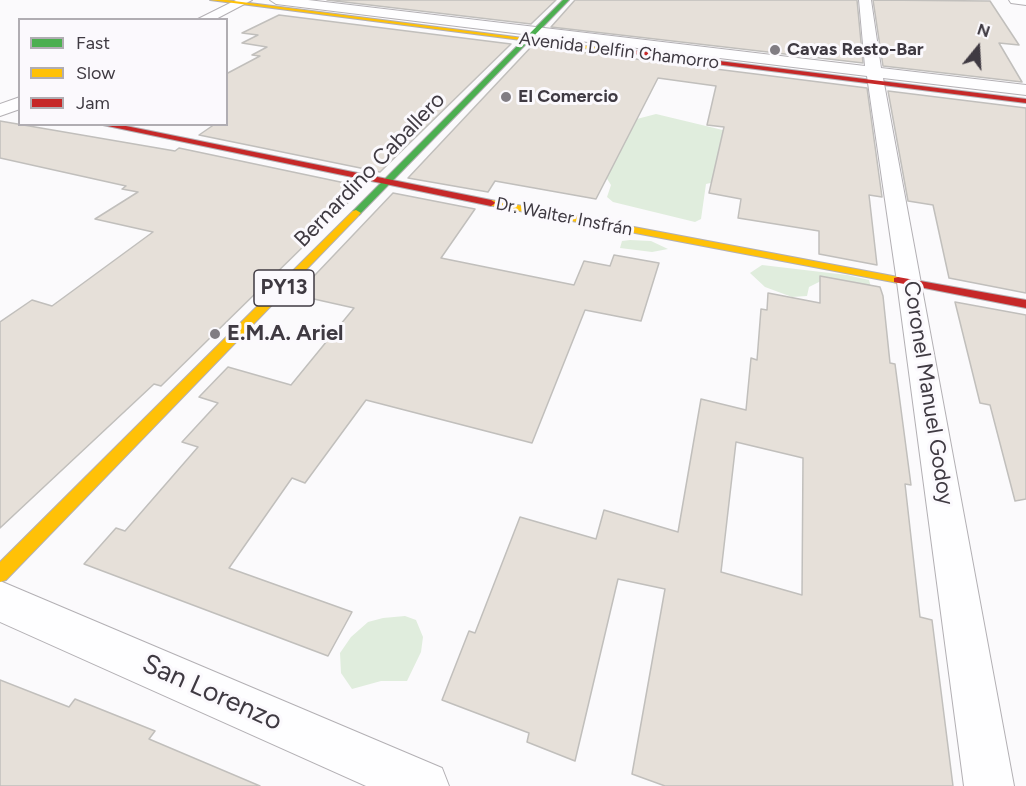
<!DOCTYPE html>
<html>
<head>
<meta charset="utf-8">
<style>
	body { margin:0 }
	#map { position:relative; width:1026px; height:786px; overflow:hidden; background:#fbfafc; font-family:Figtree,sans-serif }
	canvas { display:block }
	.legend { position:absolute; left:18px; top:18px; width:210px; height:108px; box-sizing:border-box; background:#fbf9fd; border:2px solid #b0adb2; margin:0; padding:8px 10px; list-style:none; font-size:18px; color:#3f3a42 }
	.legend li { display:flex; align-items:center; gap:12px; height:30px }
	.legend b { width:30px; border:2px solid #b0adb2 }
	.north { position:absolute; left:948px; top:18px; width:60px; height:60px; -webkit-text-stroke:4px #fbf9fd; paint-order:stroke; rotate:18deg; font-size:16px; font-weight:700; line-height:24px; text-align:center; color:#3f3a42 }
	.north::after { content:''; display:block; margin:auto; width:21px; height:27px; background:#3f3a42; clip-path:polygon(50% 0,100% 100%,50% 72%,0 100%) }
</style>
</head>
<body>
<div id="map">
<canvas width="1026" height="786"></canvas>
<ul class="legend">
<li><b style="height:8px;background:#4caf50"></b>Fast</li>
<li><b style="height:8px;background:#ffc107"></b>Slow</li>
<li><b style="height:8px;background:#c62828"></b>Jam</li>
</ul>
<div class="north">N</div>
</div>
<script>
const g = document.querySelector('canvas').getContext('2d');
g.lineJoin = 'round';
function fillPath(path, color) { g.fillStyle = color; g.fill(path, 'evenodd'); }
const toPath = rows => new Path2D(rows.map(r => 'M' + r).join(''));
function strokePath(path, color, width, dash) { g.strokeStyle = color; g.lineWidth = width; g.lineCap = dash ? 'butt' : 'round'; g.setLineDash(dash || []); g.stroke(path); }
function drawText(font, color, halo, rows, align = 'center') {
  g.font = font + ' Figtree,sans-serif'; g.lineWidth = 6; g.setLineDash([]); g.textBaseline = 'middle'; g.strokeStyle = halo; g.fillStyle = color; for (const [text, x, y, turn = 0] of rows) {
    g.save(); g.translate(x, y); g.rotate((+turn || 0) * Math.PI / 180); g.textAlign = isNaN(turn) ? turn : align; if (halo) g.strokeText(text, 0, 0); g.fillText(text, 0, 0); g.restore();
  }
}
const green = toPath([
	[656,114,731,132,719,181,706,184,701,219,695,222,613,202,607,197,611,185,602,171,633,120],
	[630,240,651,241,668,249,652,252,620,248,622,241],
	[762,265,847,275,869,280,871,287,821,281,809,287,807,296,792,297,765,287,750,273],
	[405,616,416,620,423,637,421,652,407,681,381,681,352,689,341,673,340,653,351,637,368,622,383,618]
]);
const building = toPath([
	[327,0,556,0,531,24,327,0],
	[575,0,857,0,863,63,551,27,575,0],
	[873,0,990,1,1019,45,999,43,1022,82,883,66,873,0],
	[279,15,511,44,380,172,199,135,215,124,226,124,226,74,260,56,252,55,267,47,242,43,258,35,242,33,279,15],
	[532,46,867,88,882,197,869,195,877,265,819,254,819,231,738,218,741,199,709,193,724,127,707,125,716,86,658,78,596,199,495,181,488,192,408,178,532,46],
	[888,91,1026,108,1026,293,949,278,933,205,908,201,888,91],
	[0,121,175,151,179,148,364,187,161,386,154,384,0,528,0,322,32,300,52,306,153,232,95,219,138,192,122,189,126,186,0,158,0,121],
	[393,193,475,209,441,258,574,285,584,261,610,266,614,255,659,263,641,321,585,310,532,443,366,400,305,483,292,478,229,568,352,612,328,656,84,564,116,528,125,531,198,447,182,442,218,403,199,397,228,367,291,385,354,308,296,295,393,193],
	[820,276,880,287,883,296,890,363,895,364,911,485,905,484,920,617,932,620,953,786,665,786,632,774,665,589,618,579,575,761,527,742,529,733,442,700,469,631,475,633,520,517,596,539,604,510,678,532,701,399,746,410,751,358,757,360,761,309,767,310,768,293,820,303,820,276],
	[736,442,803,458,802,595,721,572,736,442],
	[955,302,1026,315,1026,499,1015,501,990,405,980,403,955,302],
	[0,680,69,707,75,699,155,731,149,739,260,786,0,786,0,680]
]);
const street = toPath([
	[236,0,252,0,214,20,196,20,236,0],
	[270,0,308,0,865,66,859,0,871,0,881,68,1026,85,1026,95,883,78,1014,786,964,786,897,282,867,76,276,4,270,0],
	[1009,0,1026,0,1026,5,1011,3,1009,0],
	[20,97,20,109,0,116,0,104,20,97],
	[0,581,442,768,449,786,366,786,0,622,0,581]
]);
const fast = toPath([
	[563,0,569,0,359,215,353,215,353,211,563,0]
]);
const slow = toPath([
	[210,0,226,0,625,51,622,53,210,0],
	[491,200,898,277,904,280,898,283,488,205,488,201,491,200],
	[356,210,361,213,359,215,6,580,0,582,0,562,353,211,356,210]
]);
const jam = toPath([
	[622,49,1026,99,1026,103,620,52,622,49],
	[98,124,116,124,491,200,496,203,491,206,98,124],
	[898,277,1026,300,1026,308,894,282,894,278,898,277]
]);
const markers = [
	[775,50,6,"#817d83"],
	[506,97,6,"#817d83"],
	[215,334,6,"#817d83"]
];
const farPoinames = [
	["Cavas Resto-Bar",787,50],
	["El Comercio",518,97]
];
const farStreetnames = [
	["Avenida Delfin Chamorro",619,51,7],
	["Dr. Walter Insfrán",564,217,11]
];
const shields = [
	[284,288,60]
];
const shieldNames = [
	["PY13",284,288]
];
const streetNames = [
	["Bernardino Caballero",370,170,-46],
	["Coronel Manuel Godoy",928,393,81]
];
const poiNames = [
	["E.M.A. Ariel",227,334]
];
const nearStreetnames = [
	["San Lorenzo",212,693,24]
];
fillPath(green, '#e0eddd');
fillPath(building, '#e6e0d9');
strokePath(building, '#c1bfbc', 1.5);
strokePath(street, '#b3b0b4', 2);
strokePath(fast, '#b3b0b4', 2);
strokePath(slow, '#b3b0b4', 2);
strokePath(jam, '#b3b0b4', 2);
fillPath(street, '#fefeff');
fillPath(fast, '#4caf50');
fillPath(slow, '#ffc107');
fillPath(jam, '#c62828');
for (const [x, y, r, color] of markers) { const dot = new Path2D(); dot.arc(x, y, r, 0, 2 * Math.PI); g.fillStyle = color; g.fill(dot); strokePath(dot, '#fbf9fd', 2); }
drawText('bold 18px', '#3f3a42', '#fbf9fd', farPoinames, 'left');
drawText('18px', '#3f3a42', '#fbf9fd', farStreetnames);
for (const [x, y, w] of shields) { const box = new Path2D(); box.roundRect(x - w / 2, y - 18, w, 36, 4.5); g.fillStyle = '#fbf9fd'; g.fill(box); strokePath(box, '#3f3a42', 1.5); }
drawText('bold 21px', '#3f3a42', null, shieldNames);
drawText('22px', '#3f3a42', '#fbf9fd', streetNames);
drawText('bold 22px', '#3f3a42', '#fbf9fd', poiNames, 'left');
drawText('27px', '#3f3a42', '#fbf9fd', nearStreetnames);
</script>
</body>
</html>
